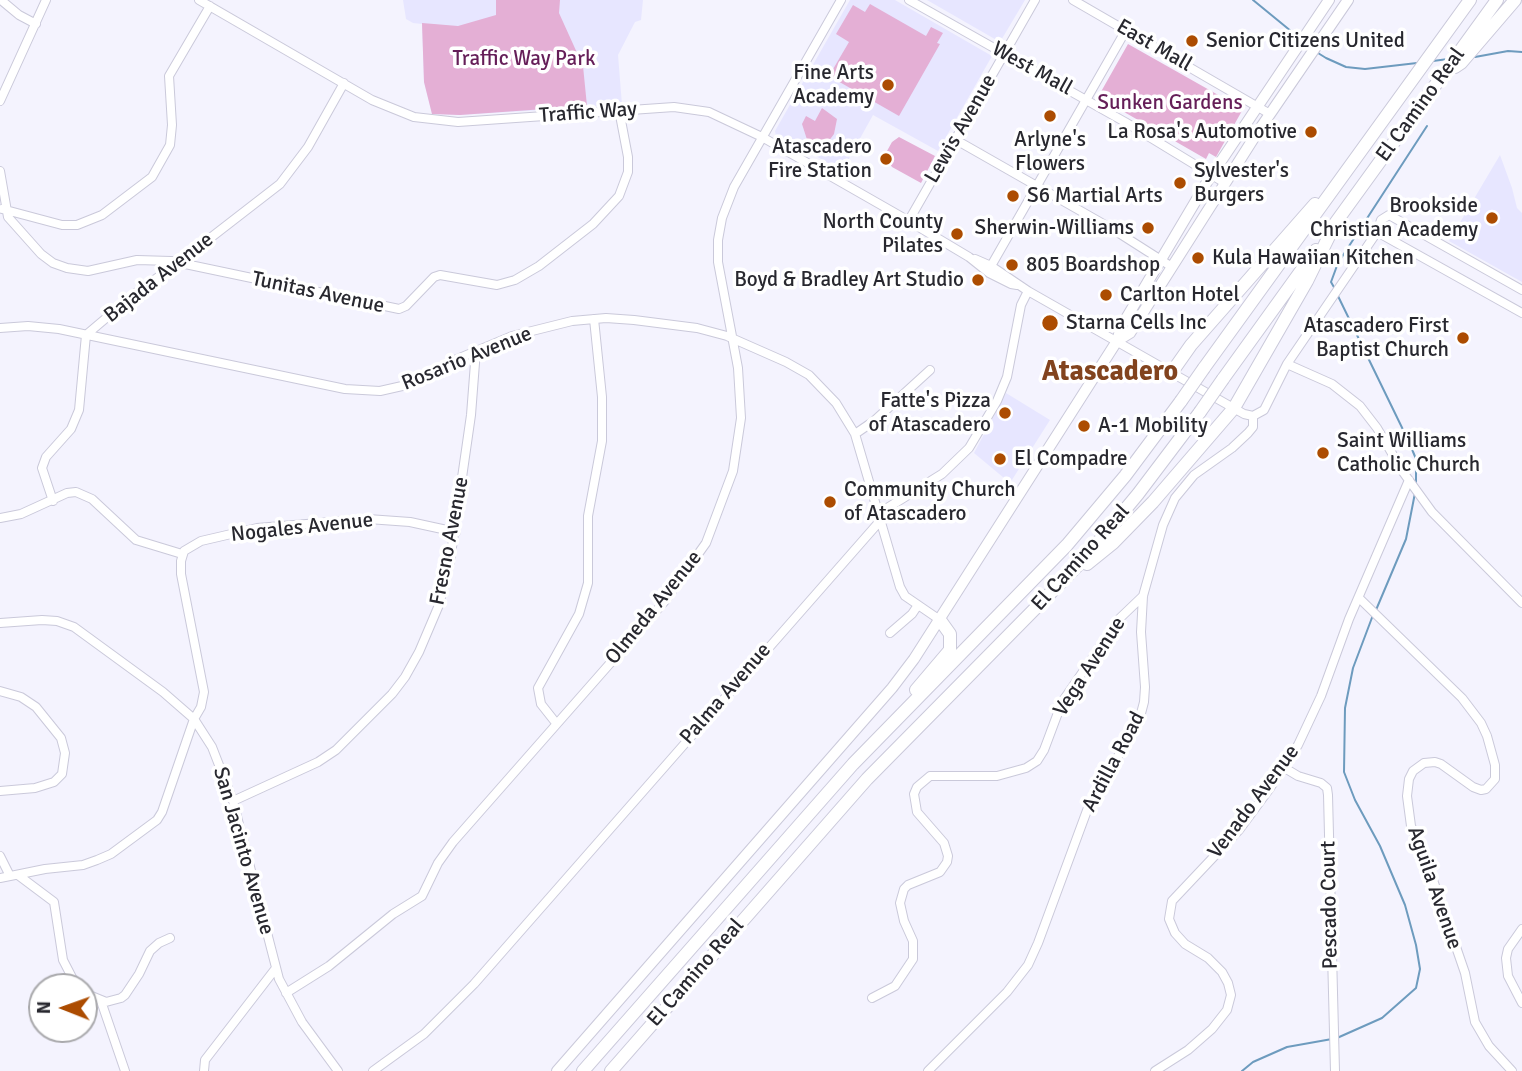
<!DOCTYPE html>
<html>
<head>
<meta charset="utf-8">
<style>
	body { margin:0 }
	#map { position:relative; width:1522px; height:1071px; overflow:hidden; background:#f4f3fe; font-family:Signika,sans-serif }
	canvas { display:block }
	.north { position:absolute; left:28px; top:973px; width:70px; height:70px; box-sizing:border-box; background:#fff; border:2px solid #a9a9ac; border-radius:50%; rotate:271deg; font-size:19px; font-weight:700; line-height:28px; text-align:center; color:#28282f }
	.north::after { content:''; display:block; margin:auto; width:24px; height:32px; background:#ac4c01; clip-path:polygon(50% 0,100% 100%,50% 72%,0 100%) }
</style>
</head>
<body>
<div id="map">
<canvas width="1522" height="1071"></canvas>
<div class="north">N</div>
</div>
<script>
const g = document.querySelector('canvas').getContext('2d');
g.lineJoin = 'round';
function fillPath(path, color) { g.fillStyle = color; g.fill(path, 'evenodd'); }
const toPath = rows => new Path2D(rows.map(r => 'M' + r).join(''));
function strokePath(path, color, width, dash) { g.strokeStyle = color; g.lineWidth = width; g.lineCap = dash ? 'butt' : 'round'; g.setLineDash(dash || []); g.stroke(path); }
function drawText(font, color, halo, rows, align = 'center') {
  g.font = font + ' Signika,sans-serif'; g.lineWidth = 7; g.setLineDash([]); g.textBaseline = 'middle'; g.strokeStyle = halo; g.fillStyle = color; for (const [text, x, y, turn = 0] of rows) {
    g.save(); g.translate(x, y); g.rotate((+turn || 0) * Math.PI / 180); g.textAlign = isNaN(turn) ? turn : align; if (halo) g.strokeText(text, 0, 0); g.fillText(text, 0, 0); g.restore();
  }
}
const built = toPath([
	[403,0,643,0,641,20,635,22,618,55,622,105,460,115,432,114,424,82,422,24,413,23,406,19],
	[850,0,895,0,992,56,938,151,873,115,842,171,795,144,794,147,776,136,775,131],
	[927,0,1025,0,1000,42],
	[1500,155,1512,188,1517,208,1522,213,1522,282,1449,241],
	[1006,393,1050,420,1010,483,974,453]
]);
const green = toPath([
	[496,0,560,0,559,13,583,66,587,106,460,115,432,114,424,82,422,23,458,26,496,15],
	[870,4,926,36,931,27,943,33,937,43,940,44,899,116,829,76,849,42,836,34,853,5,865,12],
	[1128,44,1243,109,1216,157,1209,153,1206,159,1098,97],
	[822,108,837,119,834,134,828,142,811,152,802,124,806,116,815,121],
	[899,137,935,156,921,183,892,167,888,161,887,151,892,142]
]);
const stream = toPath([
	[1253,0,1297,36],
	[1318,53,1326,58,1346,67,1365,69,1417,63],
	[1475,57,1508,51,1522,52],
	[1433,61,1448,59],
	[1335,289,1331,282,1338,263,1427,126],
	[1337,294,1409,442,1416,459,1416,484],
	[1376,610,1406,539,1415,493],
	[1337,1038,1382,1018,1416,988,1420,969,1416,945,1405,905,1380,846,1355,800,1344,772,1345,708,1353,668,1373,615],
	[1242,1071,1253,1062,1287,1047,1332,1039]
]);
const minor = toPath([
	[1,0,19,15,36,24],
	[199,0,372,100,414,117,458,122,674,107,709,112,762,137,902,217,969,257,989,273,1011,284,1017,285],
	[909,0,1125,122,1225,183],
	[1073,0,1270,114],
	[0,101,46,0],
	[956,140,1114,230,1172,267],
	[0,171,8,217,41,254,53,263,67,268,88,271,137,260,171,261,399,309,406,306,434,277,440,275,497,285,515,280,539,266,593,224,619,196,628,172,628,157,619,110],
	[2,209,62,225,77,225,102,215,152,177,170,145,172,125,169,76,210,6],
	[908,222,1035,0],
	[1377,232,1522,313],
	[975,259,991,266,1028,291,1244,414,1253,416],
	[991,266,1126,30],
	[0,328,28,326,59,329,345,389,380,391,411,384,457,359,512,336,572,321,606,318,634,320,697,328,727,336,786,362,809,375,836,403,855,434,900,587,905,596,940,620],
	[1287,364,1332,384,1360,406,1377,428,1403,472,1432,512,1522,603],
	[855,434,874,421,930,370],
	[53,501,42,468,46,457,71,429,79,410,86,335,137,292,178,263,280,184,308,147,344,83],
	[0,518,21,514,67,493,76,492,92,499,136,540,182,554],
	[1359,598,1462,698,1481,723,1487,736,1495,765,1495,779,1486,789,1481,790,1473,787,1441,764,1435,762,1424,763,1413,771,1409,779,1407,796,1411,826,1433,880,1465,973,1475,1022,1489,1046,1512,1071],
	[0,623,42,620,57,621,74,627,163,692,194,719,212,747,233,801,279,979,302,1022,338,1071],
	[890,633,912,614,918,605],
	[0,691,21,697,36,707,61,738,65,753,62,774,54,782,35,788,0,791],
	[556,723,541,704,538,688,579,614,588,583,588,516,602,441,602,397,594,319],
	[1283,767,1298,776,1321,783,1327,788,1328,795,1335,1071],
	[233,801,318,762,336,750,392,694,405,677,419,652,439,605,450,561,471,415,476,350],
	[0,856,10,876],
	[18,875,54,902,63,960,77,987],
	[0,878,45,869,83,865,97,860,111,854,157,820,162,812,194,719,201,707,204,692,181,574,181,561,184,551,201,541,257,528,368,519,410,522,456,532],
	[1522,929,1508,949,1506,958,1508,976,1522,1003],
	[84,993,106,1002,121,998,125,995,139,974,150,951,159,943,170,938],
	[286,993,329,966,393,914,422,896,438,863,453,842,664,602,706,543,733,471,741,418,738,368,718,262,718,240,722,218,734,187,841,0],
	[872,998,895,986,913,959,913,941,904,921,900,903,904,889,908,885,940,872,947,862,948,856,944,843,917,812,914,794,917,787,930,776,997,776,1026,768,1037,761,1044,750,1062,702,1120,618,1143,596],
	[101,1001,125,1071],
	[204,1071,205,1060,276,968],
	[373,1071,424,1034,474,984,880,521,884,510,942,474,969,448,997,401,1007,377,1021,305,1028,291],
	[928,1071,1007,992,1028,965,1038,943,1089,805,1139,721,1144,702,1145,687,1141,632,1143,596,1163,525,1175,498,1194,475,1232,448,1248,433,1253,427,1253,416,1264,410,1287,364,1377,232,1381,220,1389,215,1522,290],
	[1155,1071,1188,1050,1212,1029,1227,1010,1231,995,1228,983,1222,972,1208,958,1185,944,1175,933,1169,919,1172,901,1239,830,1270,788,1298,745,1321,696,1349,619,1409,480]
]);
const major = toPath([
	[1117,341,1130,333,1257,133,1348,0],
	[557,1071,892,688,914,659,1117,341,1121,327,1207,182,1329,0]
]);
const highway = toPath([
	[1455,67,1461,63,1515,0],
	[1331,229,1497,0],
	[1204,368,1470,0],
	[1172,372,1191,345,1315,204],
	[1223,379,1316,250],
	[1087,564,1113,543,1153,502,1234,408,1307,281,1335,224],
	[916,690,950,650,950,634,940,620],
	[583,1071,853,764,1067,545,1125,476,1181,401],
	[611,1071,867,779,1085,558,1138,494,1200,412]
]);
const highwayBridge = toPath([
	[1181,401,1204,368],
	[1200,412,1223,379]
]);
const markers = [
	[1192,41,7,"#ac4c01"],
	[888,85,7,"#ac4c01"],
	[1050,116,7,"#ac4c01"],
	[1311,132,7,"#ac4c01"],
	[886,159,7,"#ac4c01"],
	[1180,183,7,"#ac4c01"],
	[1013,196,7,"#ac4c01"],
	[1492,218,7,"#ac4c01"],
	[1148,228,7,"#ac4c01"],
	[957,234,7,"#ac4c01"],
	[1198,258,7,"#ac4c01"],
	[1012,265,7,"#ac4c01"],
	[978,280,7,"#ac4c01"],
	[1106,295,7,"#ac4c01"],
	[1050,323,9,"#ac4c01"],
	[1463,338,7,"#ac4c01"],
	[1005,413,7,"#ac4c01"],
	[1084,426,7,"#ac4c01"],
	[1323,453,7,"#ac4c01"],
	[1000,459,7,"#ac4c01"],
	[830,502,7,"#ac4c01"]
];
const poiNames = [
	["Senior Citizens United",1206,41],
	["Fine Arts",874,73,"right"],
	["Academy",874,97,"right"],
	["La Rosa's Automotive",1297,132,"right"],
	["Arlyne's",1050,140,"center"],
	["Flowers",1050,164,"center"],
	["Atascadero",872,147,"right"],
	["Fire Station",872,171,"right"],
	["Sylvester's",1194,171],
	["Burgers",1194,195],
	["S6 Martial Arts",1027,196],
	["Brookside",1478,206,"right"],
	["Christian Academy",1478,230,"right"],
	["North County",943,222,"right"],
	["Pilates",943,246,"right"],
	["Sherwin-Williams",1134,228,"right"],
	["Kula Hawaiian Kitchen",1212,258],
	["805 Boardshop",1026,265],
	["Boyd & Bradley Art Studio",964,280,"right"],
	["Carlton Hotel",1120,295],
	["Starna Cells Inc",1066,323],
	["Atascadero First",1449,326,"right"],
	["Baptist Church",1449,350,"right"],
	["Fatte's Pizza",991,401,"right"],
	["of Atascadero",991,425,"right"],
	["A-1 Mobility",1098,426],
	["Saint Williams",1337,441],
	["Catholic Church",1337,465],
	["El Compadre",1014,459],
	["Community Church",844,490],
	["of Atascadero",844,514]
];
const streetNames = [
	["East Mall",1154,46,30],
	["West Mall",1032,69,29],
	["El Camino Real",1421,105,-54],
	["Traffic Way",588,113,-4],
	["Lewis Avenue",961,129,-60],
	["Bajada Avenue",159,278,-38],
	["Tunitas Avenue",318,293,12],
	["Rosario Avenue",467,359,-22],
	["Nogales Avenue",302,528,-6],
	["Fresno Avenue",450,541,-79],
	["El Camino Real",1081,558,-48],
	["Olmeda Avenue",654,608,-51],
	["Vega Avenue",1090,667,-57],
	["Palma Avenue",726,694,-49],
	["Ardilla Road",1114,762,-62],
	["Venado Avenue",1254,802,-53],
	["San Jacinto Avenue",243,851,74],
	["Aguila Avenue",1434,888,71],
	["Pescado Court",1330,905,-91],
	["El Camino Real",696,973,-49]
];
const parkNames = [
	["Traffic Way Park",524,59],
	["Sunken Gardens",1170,103]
];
const districtNames = [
	["Atascadero",1110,373]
];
fillPath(built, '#e7e6ff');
fillPath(green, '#e4afd5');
strokePath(stream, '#6d9bbe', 2);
strokePath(minor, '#cac9da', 10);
strokePath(major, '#cac9da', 12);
strokePath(highway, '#cac9da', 14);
strokePath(minor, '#fff', 8);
strokePath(major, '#fff', 10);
strokePath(highway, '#fff', 12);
strokePath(highwayBridge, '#cac9da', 14, []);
strokePath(highwayBridge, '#fff', 12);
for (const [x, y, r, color] of markers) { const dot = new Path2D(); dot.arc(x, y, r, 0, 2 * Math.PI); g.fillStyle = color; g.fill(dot); strokePath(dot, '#fff', 2.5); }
drawText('21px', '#28282f', '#fff', poiNames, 'left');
drawText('21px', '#28282f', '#fff', streetNames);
drawText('21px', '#651e58', '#fff', parkNames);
drawText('bold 28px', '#82431e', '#fff', districtNames);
</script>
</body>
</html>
